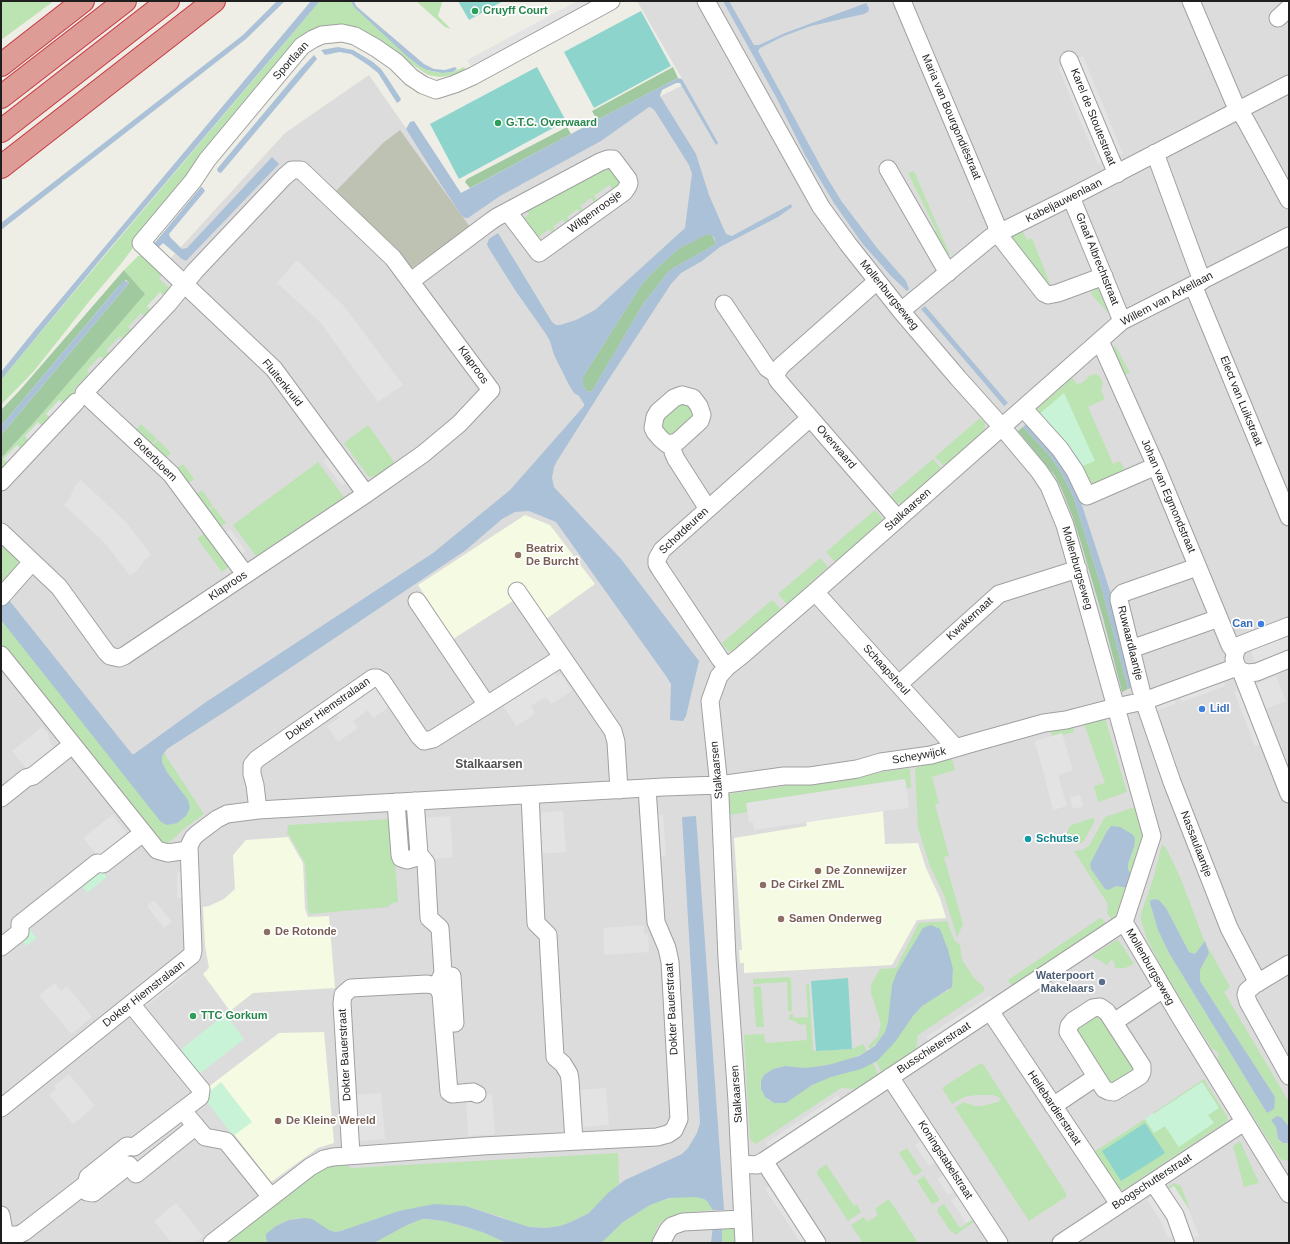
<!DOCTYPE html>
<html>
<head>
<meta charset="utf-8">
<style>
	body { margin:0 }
	#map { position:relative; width:1290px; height:1244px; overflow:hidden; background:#eeeee6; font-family:Helvetica,sans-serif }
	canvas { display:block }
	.frame { position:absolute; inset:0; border:2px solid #1f1f1f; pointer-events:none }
</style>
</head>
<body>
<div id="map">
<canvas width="1290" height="1244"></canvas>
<div class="frame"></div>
</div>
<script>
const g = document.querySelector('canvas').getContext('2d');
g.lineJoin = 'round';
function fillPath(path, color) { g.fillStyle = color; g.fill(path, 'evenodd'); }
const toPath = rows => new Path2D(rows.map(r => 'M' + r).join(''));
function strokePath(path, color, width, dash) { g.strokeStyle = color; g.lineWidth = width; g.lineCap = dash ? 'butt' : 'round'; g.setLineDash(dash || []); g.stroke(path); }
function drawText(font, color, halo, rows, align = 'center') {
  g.font = font + ' Helvetica,sans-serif'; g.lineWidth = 3.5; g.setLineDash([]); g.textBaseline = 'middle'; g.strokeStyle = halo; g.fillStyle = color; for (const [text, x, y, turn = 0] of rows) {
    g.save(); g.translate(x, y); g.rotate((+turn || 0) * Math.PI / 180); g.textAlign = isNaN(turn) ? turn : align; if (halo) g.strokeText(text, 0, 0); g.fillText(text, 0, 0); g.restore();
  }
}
const residential = toPath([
	[637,1,1289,1,1289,1243,1,1243,1,444,285,133,369,75,455,199,685,84]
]);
const education = toPath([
	[525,515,550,525,595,584,535,627,516,599,453,639,418,585],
	[883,811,885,844,918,843,926,868,940,898,946,918,917,920,892,965,744,973,744,963,740,963,739,950,742,950,734,838,807,826,806,822],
	[288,837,303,863,305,909,308,917,329,916,335,988,253,993,230,1011,203,974,209,968,205,946,203,907,209,906,224,899,235,889,233,855,246,840],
	[324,1032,334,1143,318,1148,271,1182,206,1098,207,1088,279,1033]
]);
const construction = toPath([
	[400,130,470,227,412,268,399,251,336,191,383,143]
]);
const grass = toPath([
	[1,1,54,1,1,40],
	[320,1,351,1,409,58,427,70,442,73,453,72,464,67,465,69,454,75,440,77,428,75,407,61,380,40,359,29,352,26,344,25,324,27,309,31,300,37,192,166,194,168,120,265,87,304,34,371,1,405,1,380,106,254],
	[416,1,441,1,442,3,438,16,451,29,445,27],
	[609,165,622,182,615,192,609,185,594,196,599,203,596,205,591,198,580,206,585,213,582,215,577,209,567,217,571,223,568,226,563,219,553,227,557,234,555,236,549,229,539,237,544,245,517,212,522,209,524,213,522,215,525,218,529,214,524,208],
	[914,171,950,255,944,257,930,234,936,230,908,173],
	[1022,230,1027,240,1032,238,1052,289,1048,288,1012,239,1013,234],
	[142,255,162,275,159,279,174,292,167,299,160,292,154,313,148,319,141,313,128,327,135,333,126,342,120,336,106,350,113,356,108,362,100,356,87,370,89,373,74,389,78,393,66,406,60,400,46,414,53,420,25,436,31,443,23,451,17,445,4,459,10,465,1,473,1,458,38,418,145,294,124,270,138,256],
	[1092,286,1099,289,1109,314,1092,295,1091,292,1094,291],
	[1115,345,1130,373,1125,375,1113,349],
	[1096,374,1100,377,1102,380,1103,383,1101,390,1105,399,1088,407,1113,464,1120,461,1128,475,1093,488,1034,411,1072,378,1077,384,1082,383,1091,375],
	[686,402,696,416,670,439,659,422,677,405],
	[980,418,985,423,985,430,944,466,935,457],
	[141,424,157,439,152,444,142,434,137,435,134,432],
	[368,425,395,463,376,476,369,477,344,443],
	[158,440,171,453,164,460,153,445],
	[933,459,941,468,901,504,895,502,891,497,892,494],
	[318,462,344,497,256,556,233,525],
	[183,464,194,479,186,485,186,480,180,471,174,470],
	[202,490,213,506,208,509,200,498,194,496],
	[214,507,226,523,218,529,216,527,217,522,209,510],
	[875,510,883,519,835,562,826,552],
	[206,532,207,533,207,538,225,563,231,565,222,572,197,538],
	[6,544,17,559,18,564,16,567,1,583,1,549],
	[820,558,828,567,787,604,778,594],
	[772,600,781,609,733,651,728,651,722,643],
	[1,620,89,730,188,800,167,772,162,762,162,756,164,753,204,814,185,828,172,840,166,844,159,842,1,643],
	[1105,718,1127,792,1098,802,1094,786,1105,783,1084,724],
	[1073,727,1074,732,1063,735,1062,734,1052,736,1051,732],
	[952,759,955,770,932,777,939,803,935,804,949,856,944,857,963,924,957,937,944,895,930,866,918,828,915,768],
	[910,768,911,788,907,788,905,779,747,803,748,812,730,815,729,794],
	[1135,807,1141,830,1142,842,1132,877,1128,869,1128,864,1134,847,1109,827,1090,864,1091,869,1105,889,1116,886,1128,888,1119,911,1112,920,1107,913,1108,904,1074,851,1082,850,1089,846,1105,817],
	[1092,818,1094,819,1095,821,1083,842,1077,844,1070,842,1067,834,1069,827,1072,825],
	[392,819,398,902,392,903,388,907,310,914,308,911,305,863,289,835,287,834,288,825],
	[1162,844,1166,848,1180,877,1204,940,1230,987,1224,992,1289,1102,1289,1127,1281,1117,1277,1116,1271,1120,1276,1127,1278,1139,1280,1142,1283,1143,1289,1143,1289,1161,1280,1159,1217,1059,1219,1055,1216,1051,1212,1049,1166,975,1147,939,1141,920,1141,914,1154,876],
	[1159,900,1166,908,1189,952,1195,954,1205,941,1209,953,1200,970,1200,981,1275,1097,1267,1113,1169,953,1158,930,1150,903,1150,901],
	[1100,918,1103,919,1108,927,1014,989,1008,980],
	[947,921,954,940,960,945,962,960,974,978,984,987,984,991,918,1035,916,1049,881,1072,876,1061,922,1006,933,998,948,991,952,983,953,969,892,985,890,1015,885,1032,879,1041,870,1049,868,1046,878,1036,881,1024,871,993,871,986,873,981,880,969,896,968,919,923],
	[1116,940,1119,941,1134,964,1125,968,1115,968,1114,962,1111,960,1107,965,1092,956],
	[788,977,791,979,792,1011,788,1011,787,982,753,984,753,979],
	[806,984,809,984,813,1051,852,1049,863,1044,867,1051,850,1060,828,1065,805,1068,785,1066,773,1069,767,1073,763,1078,760,1085,762,1092,768,1100,774,1103,786,1103,807,1088,824,1079,873,1063,878,1074,856,1089,841,1088,756,1144,750,1140,744,1035,764,1034,765,1043,807,1040,806,1024,800,1025,793,1020,789,1020,789,1015,793,1014,793,1018,808,1017],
	[761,986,764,1027,756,1027,753,987],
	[1101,1014,1137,1068,1113,1086,1075,1036,1075,1026],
	[979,1064,983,1064,1066,1193,1066,1197,1029,1221,955,1108,963,1102,975,1106,982,1106,998,1102,1001,1099,997,1096,992,1095,976,1095,964,1097,952,1104,942,1088],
	[1204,1079,1228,1118,1226,1122,1123,1190,1118,1188,1094,1152,1145,1119,1154,1133,1165,1126,1179,1147,1208,1115,1218,1108,1203,1082,1153,1114,1153,1113],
	[1240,1141,1259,1183,1244,1187,1233,1146],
	[907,1148,922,1171,914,1176,899,1153],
	[618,1153,619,1184,589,1213,571,1222,560,1226,545,1228,523,1226,502,1217,466,1206,378,1218,349,1229,335,1232,329,1230,304,1218,298,1218,289,1220,276,1226,267,1242,268,1243,220,1243,306,1176,327,1166,345,1164,351,1168],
	[826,1164,854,1206,857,1204,861,1212,848,1221,817,1174,818,1170],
	[924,1176,940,1200,935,1203,932,1204,917,1181],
	[1174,1183,1181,1186,1189,1207,1188,1208,1174,1186,1167,1190,1165,1189],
	[677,1197,696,1197,704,1199,709,1203,713,1210,682,1213,668,1218,660,1223,657,1228,651,1243,601,1243,623,1222,650,1205,660,1201],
	[889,1199,918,1243,863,1243,851,1225,864,1217,867,1222,878,1215,875,1209],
	[944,1204,960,1228,972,1220,974,1222,955,1235,952,1231,951,1232,937,1211,938,1208],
	[422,1219,444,1221,482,1232,507,1243,374,1243,405,1226],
	[722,1225,732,1227,734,1229,735,1243,722,1243]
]);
const forest = toPath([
	[673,67,678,78,597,120,592,111],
	[567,127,571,134,470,188,465,182,467,179],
	[707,234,712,235,716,244,670,270,665,276,643,304,592,391,589,392,587,391,583,385,583,377,640,287,650,275,678,249],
	[124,270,145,294,38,418,1,458,1,435,129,283,126,280,118,287,1,426,1,410,20,390],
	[1023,427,1049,455,1061,472,1073,496,1101,586,1128,689,1122,692,1103,618,1081,543,1073,518,1062,490,1055,476,1018,431]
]);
const park = toPath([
	[1064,393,1095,461,1078,468,1037,416],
	[100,868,107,877,87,893,80,884],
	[26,925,37,938,26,946,19,937],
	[225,1014,244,1039,197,1076,178,1052],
	[221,1082,252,1122,233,1136,203,1097],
	[1202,1082,1219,1108,1208,1115,1214,1123,1179,1147,1165,1126,1154,1133,1145,1119,1153,1113,1154,1114]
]);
const pitch = toPath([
	[458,1,503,1,469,20],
	[641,11,671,66,594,108,564,52],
	[537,67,566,121,459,179,430,124],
	[848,978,852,1049,816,1051,811,981],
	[1145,1123,1165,1153,1121,1181,1102,1151]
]);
const parking = toPath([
	[577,1,600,1,472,69,467,60],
	[1083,56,1123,154,1098,164,1058,67],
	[297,260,344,306,403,385,378,402,320,322,277,283],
	[160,292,167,299,154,313,147,306],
	[59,400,66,406,53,420,46,414],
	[38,422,45,429,31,443,25,436],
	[17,445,23,451,10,465,3,459],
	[330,455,349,481,342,486,323,461],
	[81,480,126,522,151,555,145,559,137,571,130,576,105,543,64,505,69,499,75,486],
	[230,529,246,551,239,557,223,534],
	[1289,631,1289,655,1257,668,1249,645],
	[552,670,557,677,561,674,572,691,551,704,546,697,531,706,535,714,516,726,502,704],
	[1276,676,1286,701,1265,709,1255,684],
	[1223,679,1225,686,1182,702,1179,694],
	[373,684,389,707,373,718,368,710,363,714,353,721,358,728,338,742,327,726,339,718,335,711],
	[1242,689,1263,743,1255,746,1234,692],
	[1173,696,1176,704,1155,711,1152,704],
	[42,727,48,734,51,744,56,751,29,772,12,751],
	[1062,733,1073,770,1058,775,1067,806,1053,810,1035,741],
	[905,779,909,808,883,811,754,830,753,822,749,822,746,803],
	[1080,795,1083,806,1073,809,1070,797],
	[563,811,566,852,539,854,536,813],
	[112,815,129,836,100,859,83,838],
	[663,815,666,856,657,856,654,816],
	[450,816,453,857,434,859,434,854,425,854,423,818],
	[715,844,721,946,717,943,712,848],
	[185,871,185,898,177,898,177,872],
	[154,900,172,922,164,928,147,906],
	[644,925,644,934,648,934,649,952,604,955,603,928],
	[183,971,186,975,147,1006,141,1005],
	[55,983,61,991,67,986,92,1017,71,1034,39,995],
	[990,995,995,1001,930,1044,926,1037],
	[69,1074,95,1106,73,1124,49,1095,56,1089,54,1086],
	[606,1088,609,1125,582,1127,579,1090],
	[381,1093,385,1139,359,1141,355,1095],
	[492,1094,495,1134,468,1136,466,1100,475,1095],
	[838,1095,843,1102,770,1150,766,1143],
	[924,1139,938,1160,929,1166,915,1145],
	[947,1173,957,1189,948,1195,937,1179],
	[773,1184,811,1243,801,1243,765,1189],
	[1174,1186,1188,1208,1199,1236,1190,1239,1191,1243,1169,1243,1177,1237,1176,1235,1168,1238,1160,1220,1147,1200,1154,1194,1167,1190],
	[961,1194,976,1217,966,1223,951,1200],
	[176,1203,203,1236,194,1243,172,1243,154,1221]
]);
const water = toPath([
	[277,1,285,1,246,39,1,230,1,223,243,35],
	[311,1,320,1,105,254,1,380,1,372,34,331],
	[351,1,354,1,356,6,424,64,434,69,445,70,455,67,457,69,453,72,442,73,427,70,421,67,409,58,354,7],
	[723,1,729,1,754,45,759,45,785,33,866,3,869,8,868,12,864,14,811,26,784,36,760,48,758,51,826,176,842,202,877,248,906,281,909,289,907,291,891,276,862,243,834,203,805,155,776,97],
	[338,47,353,50,373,62,381,69,388,79,401,99,400,101,397,103,378,73,368,65,351,54,339,52,325,55,321,50],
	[314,55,317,59,221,173,218,172,217,169,300,70],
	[678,78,682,79,687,88,718,143,716,145,680,83,676,83,662,90,660,96,696,154,709,195,726,234,732,236,791,204,792,207,778,217,720,247,702,261,681,273,671,284,607,382,557,461,554,467,552,478,554,487,621,559,699,661,686,716,683,721,670,720,671,684,666,676,556,522,529,511,515,512,502,519,466,550,229,709,167,749,162,756,162,762,167,772,188,800,190,808,186,816,177,823,167,825,161,822,1,620,1,590,132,754,134,754,206,702,433,553,510,490,584,406,584,404,579,396,574,393,569,385,554,355,550,341,546,334,515,290,488,247,487,244,489,239,498,233,552,322,556,325,560,325,576,320,595,310,685,228,692,174,689,165,655,111,652,108,649,107,601,141,500,196,468,218,465,218,462,216,440,183,406,129,410,122,414,121,461,193,597,120],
	[708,234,714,237,716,244,670,270,665,276,643,304,592,391,589,392,587,391,583,385,583,377,640,287,650,275,678,249],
	[272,157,279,164,186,261,182,259,163,243,159,247,153,245,201,187,202,187,205,191,169,234,170,237,182,249,187,248],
	[124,280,129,283,1,435,1,426],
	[925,306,1008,403,1004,406,921,309],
	[1028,422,1057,455,1078,493,1110,591,1134,687,1128,689,1101,586,1073,496,1061,472,1049,455,1023,427],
	[696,816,724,1210,713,1210,707,1201,704,1199,696,1197,669,1198,650,1205,623,1222,601,1243,507,1243,482,1232,466,1227,444,1221,427,1219,422,1219,405,1226,374,1243,268,1243,266,1238,266,1234,276,1226,289,1220,304,1218,312,1219,329,1230,335,1232,341,1231,399,1211,434,1204,466,1206,529,1227,545,1228,560,1226,571,1222,589,1213,608,1193,625,1180,682,1154,688,1148,697,1133,700,1123,682,817],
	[1111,826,1120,827,1132,834,1135,838,1134,847,1128,864,1128,869,1132,877,1128,888,1116,886,1108,890,1105,889,1091,869,1090,864,1107,831],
	[1154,899,1159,900,1166,908,1189,952,1195,954,1205,941,1209,953,1200,970,1200,981,1275,1097,1274,1109,1267,1113,1169,953,1158,930,1150,903,1150,901],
	[931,925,940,929,948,950,953,969,952,987,922,1006,913,1016,895,1042,877,1061,861,1069,831,1077,812,1085,786,1103,774,1103,765,1097,761,1089,761,1081,764,1075,773,1069,785,1066,805,1068,828,1065,859,1056,875,1046,885,1032,888,1022,892,985,897,972,923,928],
	[1277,1116,1281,1117,1289,1127,1288,1143,1283,1143,1278,1139,1276,1127,1271,1120],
	[722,1225,722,1243,711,1243,713,1226]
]);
const minor = toPath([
	[706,1,821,207,848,244,901,311,958,378,1002,427,1039,471,1049,486,1065,525,1152,836,1124,922,1180,1017,1289,1194],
	[902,1,996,224,998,234,1044,293,1048,295,1058,293,1104,276],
	[1191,1,1234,102,1246,121,1289,200],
	[1278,18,1289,8],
	[1069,60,1117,174],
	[1155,153,1202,281],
	[888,169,948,273],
	[1071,197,1122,321],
	[411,281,491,221,497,217,600,162,608,159,613,159,628,179,629,183,628,186,624,192,539,253,508,212],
	[1193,285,1289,517],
	[724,304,767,368,776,374,777,379,780,383,898,519],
	[901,311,991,237,1071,197,1289,84],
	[1100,341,1156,466,1230,645,1235,652],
	[776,374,781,366,877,281],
	[682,395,693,398,699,406,702,415,700,421,677,442,667,444,661,439,655,432,653,428,655,417,658,412,674,398,682,395],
	[1024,409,1060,449,1075,471,1087,496,1156,466],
	[672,444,673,452,676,459,708,509],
	[1,482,76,402],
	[366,494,274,369,141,243,193,181,207,160,302,46,313,39,322,35,342,33,355,36,376,48,396,62,411,77,423,85,436,90,455,84,473,76,611,1],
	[1,532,59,587,106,652,110,656,119,658,124,656,366,494,423,454,459,424,491,390,393,258,301,170,292,170,284,177,195,271,168,304,84,393,171,474,245,574],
	[517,591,613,731,616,742,619,790],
	[815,592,956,748],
	[1,597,32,562],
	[417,601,487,705,561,658],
	[1289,626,1240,645,1236,650,1234,659,1238,669,1244,672,1249,673,1257,672,1289,659],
	[1131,649,1219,618],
	[1,655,157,850,168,853,188,850],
	[727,667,720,659,660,569,657,564,657,559,662,550,810,418],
	[1241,671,1289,794],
	[899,684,999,594,1078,569],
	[1141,690,1119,600,1119,597,1123,593,1197,567],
	[1144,701,1172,782,1229,928,1258,983],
	[530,795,536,923,548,935,555,1057,563,1064,569,1074,570,1080,574,1141],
	[1,798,26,778,33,776,72,745],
	[415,801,419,854,426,863,429,918,440,928,443,973,437,986],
	[396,802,400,855,401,858,407,860,414,858,419,854],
	[258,810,255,785,252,774,252,765,257,759,373,678,377,678,382,681,419,736,424,741,433,739,487,705],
	[1,947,20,932,20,924,97,863,103,864,143,833],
	[1289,964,1254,985,1247,991,1246,995,1248,1002,1289,1076],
	[442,977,452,976,455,1023,443,1023],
	[1100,1007,1107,1012,1142,1066,1142,1072,1140,1076,1114,1092,1108,1091,1104,1089,1068,1032,1069,1026,1073,1021,1093,1008,1100,1007],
	[990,1011,1119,1204],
	[1114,1022,1163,989],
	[890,1077,999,1243],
	[1053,1106,1096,1077],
	[1,1108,192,955,193,950,189,846,193,838,197,834,217,819,227,814,258,810,664,787,719,785,784,776,810,776,857,769,881,762,931,755,976,742,1044,723,1066,720,1116,707,1144,701,1237,667],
	[189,1118,205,1137,226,1141,271,1197],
	[351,1155,342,1003,343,995,351,988,427,984,437,986,441,994,449,1092,452,1094,473,1092,477,1094],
	[764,1161,817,1243],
	[741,1164,757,1165,764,1161,1124,922],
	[1153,1182,1175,1215,1185,1243],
	[82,1187,87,1192,93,1193,129,1165,136,1174,196,1126],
	[1,1215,6,1243],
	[5,1235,18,1235,24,1232,86,1184,88,1177,127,1146,134,1147,200,1097,201,1089,199,1087,131,1004],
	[212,1243,310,1167,324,1159,333,1157,482,1146,657,1137,668,1134,674,1130,679,1119,670,962,667,948,656,922,647,788],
	[661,1243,668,1230,672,1226,683,1222,742,1219],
	[744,1243,737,1101,727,958,720,796,710,701,719,676,727,667,741,656,815,592,1122,321,1289,236],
	[1061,1243,1244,1122]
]);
const highway = toPath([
	[1,65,83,1],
	[1,97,125,1],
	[1,131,168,1],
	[1,167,214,1]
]);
const markers = [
	[475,11,4,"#2e9e5b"],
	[498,123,4,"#2e9e5b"],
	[518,555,4,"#8d6e63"],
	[1261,624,4,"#3f7fe0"],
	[1202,709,4,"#3f7fe0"],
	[1028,839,4,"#0f9aa8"],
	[818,871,4,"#8d6e63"],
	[763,885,4,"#8d6e63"],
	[781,919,4,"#8d6e63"],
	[267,932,4,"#8d6e63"],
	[1102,982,4,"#5c6f8a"],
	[193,1016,4,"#2e9e5b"],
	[278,1121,4,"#8d6e63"]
];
const leisureNames = [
	["Cruyff Court",483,11],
	["G.T.C. Overwaard",506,123],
	["TTC Gorkum",201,1016]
];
const streetNames = [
	["Sportlaan",291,61,-48],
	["Maria van Bourgondiëstraat",951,117,67],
	["Karel de Stoutestraat",1093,117,68],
	["Kabeljauwenlaan",1064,201,-27],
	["Wilgenroosje",595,212,-36],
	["Graaf Albrechtstraat",1097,259,68],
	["Mollenburgseweg",889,295,51],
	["Willem van Arkellaan",1167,299,-28],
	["Klaproos",473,365,54],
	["Fluitenkruid",282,383,51],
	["Elect van Luikstraat",1241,401,68],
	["Overwaard",836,447,49],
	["Boterbloem",155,460,45],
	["Johan van Egmondstraat",1168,496,67],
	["Stalkaarsen",908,510,-42],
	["Schotdeuren",684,531,-43],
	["Mollenburgseweg",1077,568,74],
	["Klaproos",228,586,-34],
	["Kwakernaat",970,619,-42],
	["Ruwaardlaantje",1130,643,76],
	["Schaapsheul",886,670,48],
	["Dokter Hiemstralaan",328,709,-35],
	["Scheywijck",919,756,-10],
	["Stalkaarsen",717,770,-95],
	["Nassaulaantje",1196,844,69],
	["Mollenburgseweg",1150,967,60],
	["Dokter Hiemstralaan",144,994,-38],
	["Dokter Bauerstraat",672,1009,-93],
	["Busschieterstraat",934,1048,-33],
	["Dokter Bauerstraat",345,1055,-93],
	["Stalkaarsen",737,1094,-94],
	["Hellebardierstraat",1054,1108,56],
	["Koningstabelstraat",945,1160,57],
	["Boogschutterstraat",1152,1182,-33]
];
const educationNames = [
	["Beatrix",526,549],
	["De Burcht",526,562],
	["De Zonnewijzer",826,871],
	["De Cirkel ZML",771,885],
	["Samen Onderweg",789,919],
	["De Rotonde",275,932],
	["De Kleine Wereld",286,1121]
];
const shopNames = [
	["Can",1253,624],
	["Lidl",1210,709,"left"]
];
const cultureNames = [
	["Schutse",1036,839]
];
const serviceNames = [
	["Waterpoort",1094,976],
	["Makelaars",1094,989]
];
const neighbourhoodNames = [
	["Stalkaarsen",489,765]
];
fillPath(residential, '#dddcdc');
fillPath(education, '#f4fbe2');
fillPath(construction, '#bec2b2');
fillPath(grass, '#bce3b2');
fillPath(forest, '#a0c99f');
fillPath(park, '#c8f3d7');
fillPath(pitch, '#8dd4cc');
fillPath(parking, '#e3e3e3');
fillPath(water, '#abc1d7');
strokePath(minor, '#a0a0a0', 19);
strokePath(highway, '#c73943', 24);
strokePath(minor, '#fff', 17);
strokePath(highway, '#dd9d96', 22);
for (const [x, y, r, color] of markers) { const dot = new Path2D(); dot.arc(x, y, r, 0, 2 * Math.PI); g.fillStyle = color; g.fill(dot); strokePath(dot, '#fff', 1.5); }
drawText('bold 11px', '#27864d', '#fff', leisureNames, 'left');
drawText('11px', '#1f1f1f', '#fff', streetNames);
drawText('bold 11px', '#785e54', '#fff', educationNames, 'left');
drawText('bold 11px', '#366cbe', '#fff', shopNames, 'right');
drawText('bold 11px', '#0d838f', '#fff', cultureNames, 'left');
drawText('bold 11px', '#4e5e75', '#fff', serviceNames, 'right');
drawText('bold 12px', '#525252', '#fff', neighbourhoodNames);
</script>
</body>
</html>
